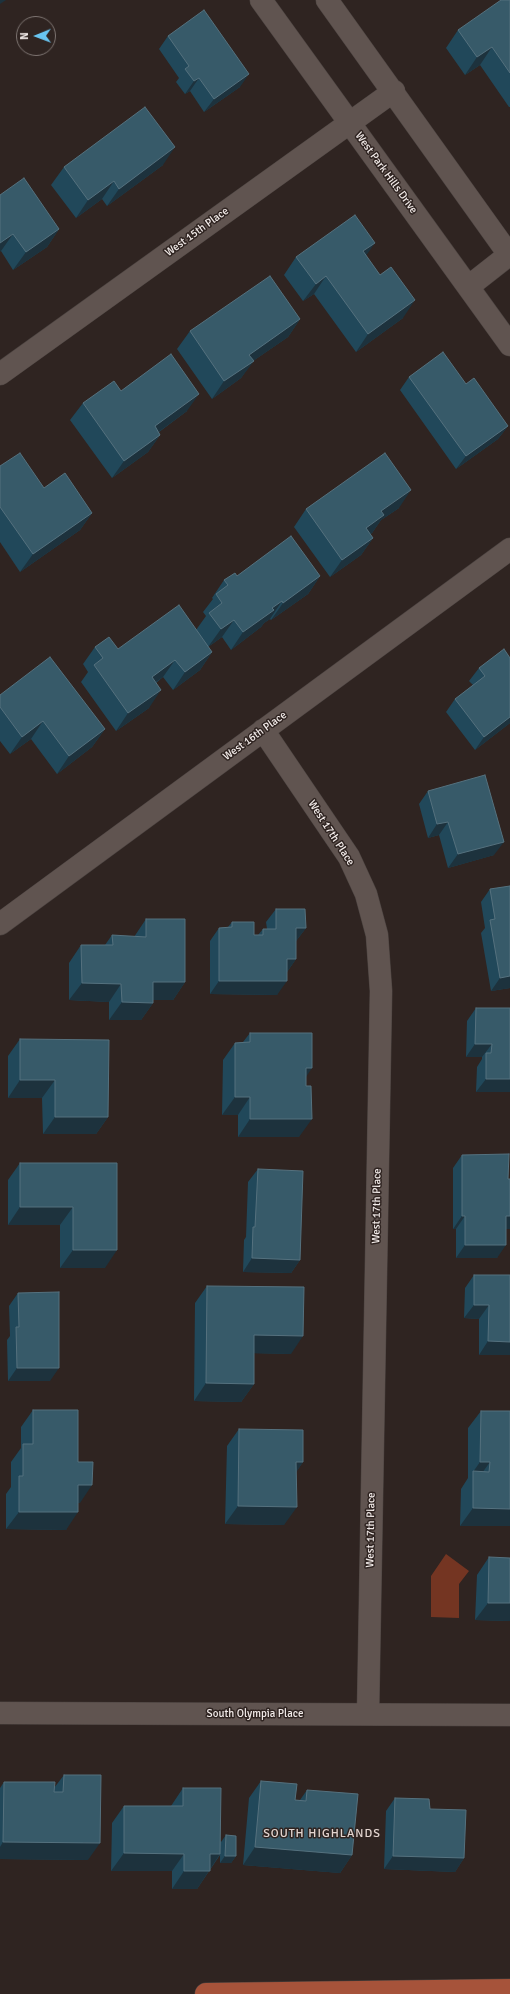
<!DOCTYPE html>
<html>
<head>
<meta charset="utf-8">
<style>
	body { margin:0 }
	#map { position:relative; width:510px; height:1994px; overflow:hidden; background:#2f2421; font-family:Signika,sans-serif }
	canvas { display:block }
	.north { position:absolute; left:16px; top:16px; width:40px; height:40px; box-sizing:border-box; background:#2f2421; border:1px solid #7d7471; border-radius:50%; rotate:269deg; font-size:11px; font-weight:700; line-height:16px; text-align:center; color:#f3ecea }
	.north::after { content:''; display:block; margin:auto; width:14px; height:18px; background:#68c4f0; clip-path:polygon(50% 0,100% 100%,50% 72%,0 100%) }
</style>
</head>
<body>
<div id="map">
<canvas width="510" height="1994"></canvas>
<div class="north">N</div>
</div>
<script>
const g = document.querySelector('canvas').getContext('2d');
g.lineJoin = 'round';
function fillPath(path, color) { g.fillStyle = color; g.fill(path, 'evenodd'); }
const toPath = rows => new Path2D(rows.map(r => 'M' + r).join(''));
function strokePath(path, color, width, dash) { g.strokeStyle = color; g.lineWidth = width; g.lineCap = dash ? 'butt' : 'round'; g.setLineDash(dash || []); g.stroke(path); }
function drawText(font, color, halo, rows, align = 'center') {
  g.font = font + ' Signika,sans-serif'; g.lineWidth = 3; g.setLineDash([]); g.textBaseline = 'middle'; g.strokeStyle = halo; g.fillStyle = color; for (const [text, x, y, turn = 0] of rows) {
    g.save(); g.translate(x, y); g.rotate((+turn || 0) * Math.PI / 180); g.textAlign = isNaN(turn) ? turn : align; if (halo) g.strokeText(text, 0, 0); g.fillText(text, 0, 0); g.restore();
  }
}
const water = toPath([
	[446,1554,469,1571,459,1584,459,1618,431,1617,431,1576]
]);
const minor = toPath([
	[261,0,510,345],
	[327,0,510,256],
	[468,287,510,254],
	[0,374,394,91],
	[263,730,349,857,366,894,377,935,381,991,368,1714],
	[0,924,510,549],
	[0,1713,510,1715]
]);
const major = toPath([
	[206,1994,510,1990]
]);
const wall = toPath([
	[510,0,510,107,509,107,480,65,465,75,446,48,458,30],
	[168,36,240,87,204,112,190,91,185,94,176,82,179,78,159,49],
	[163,165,107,206,102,199,76,218,51,185,64,167],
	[0,195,59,229,47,247,13,270,1,251],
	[366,256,380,275,403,318,356,352,314,294,303,301,284,275,296,257],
	[300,319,288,337,253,361,241,378,212,399,177,349,190,331],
	[409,377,466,384,508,426,498,439,456,469,400,390],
	[121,391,187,411,159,432,160,435,148,452,112,478,70,420,83,403],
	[0,466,44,488,92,513,80,530,20,572,0,542],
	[399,508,381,520,372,533,370,534,373,538,361,555,330,577,294,527,306,509],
	[237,576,320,576,308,594,271,620,270,619,264,623,261,627,231,650,222,637,208,647,212,652,200,670,173,690,163,677,156,683,149,708,116,731,81,682,88,672,83,664,95,647,118,649,196,630,206,616,203,612,213,599,212,598,224,580],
	[504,649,510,723,475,750,446,712,455,699,473,685,469,681,479,668],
	[0,695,105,729,92,747,57,774,31,739,10,754,0,741],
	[428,791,494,855,448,868,439,835,428,838,419,804],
	[510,886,510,988,491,991,481,933,485,928,481,902,490,889],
	[276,909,306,928,296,941,296,959,287,972,277,995,210,994,210,941,219,928,228,927,232,922,254,935,258,935,263,929,267,929,266,922],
	[146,919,185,982,173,1000,153,1000,153,1003,141,1020,109,1020,109,1002,69,1000,69,963,81,945,105,945,112,935,134,937],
	[476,1008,510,1008,510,1092,476,1092,477,1067,482,1059,482,1057,466,1057,467,1021],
	[250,1033,306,1077,306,1086,299,1137,238,1137,238,1115,222,1115,223,1060,235,1043,243,1042],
	[20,1039,108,1117,96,1134,43,1134,42,1098,8,1098,8,1056],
	[462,1155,508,1179,510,1229,506,1229,497,1258,456,1258,456,1229,453,1229,453,1168],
	[20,1163,117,1163,105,1268,60,1268,60,1225,8,1225,8,1180],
	[258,1169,300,1260,291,1273,243,1272,244,1240,246,1237,248,1182],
	[474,1275,510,1275,510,1355,479,1355,479,1319,464,1318,465,1288],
	[207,1286,291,1354,254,1353,254,1384,241,1402,194,1401,195,1303],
	[18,1293,50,1381,8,1381,7,1340,10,1336,9,1306],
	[33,1410,78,1462,80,1503,78,1503,66,1530,6,1529,6,1494,11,1487,11,1462,21,1448,21,1427],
	[481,1411,510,1526,460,1526,461,1489,468,1478,468,1428],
	[239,1429,303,1462,296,1472,284,1525,225,1524,227,1446],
	[489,1557,510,1621,475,1620,477,1575],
	[64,1775,88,1860,0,1859,0,1788,4,1782,54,1788],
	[261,1781,295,1800,300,1800,307,1790,352,1855,340,1873,243,1865,249,1798],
	[183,1788,221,1842,226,1835,236,1856,231,1863,220,1863,220,1855,197,1889,172,1889,172,1871,111,1871,112,1823,124,1806,171,1806],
	[395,1798,430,1809,464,1858,455,1872,384,1869,386,1811]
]);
const shadedWall = toPath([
	[0,0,6,0,0,4],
	[492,47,480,65,465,75,477,57],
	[249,74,240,87,204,112,214,99],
	[199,78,190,91,185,94,194,81],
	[175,147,163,165,107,206,119,189],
	[114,181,102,199,76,218,88,200],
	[59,229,47,247,13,270,26,252],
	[13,234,1,251,0,252,0,243],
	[375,243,363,260,363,251],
	[326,276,314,294,303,301,316,284],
	[415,300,403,318,356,352,368,334],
	[300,319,288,337,237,372,249,355],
	[254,361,241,378,212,399,224,381],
	[199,394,187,411,142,444,155,426],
	[508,426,498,439,456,469,466,456],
	[160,435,148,452,112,478,124,461],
	[411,490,399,508,381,520,372,533,354,546,366,528,381,511],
	[92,513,80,530,20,572,33,554],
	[373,538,361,555,330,577,342,560],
	[320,576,308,594,271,620,283,603],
	[282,601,270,619,264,623,261,627,231,650,243,632,272,608],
	[234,620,222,637,208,647,221,629],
	[212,652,200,670,173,690,185,672],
	[175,660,163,677,139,694,152,677],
	[161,690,149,708,116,731,128,713],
	[510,717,510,723,475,750,484,737],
	[43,721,31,739,10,754,22,737],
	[105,729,92,747,57,774,69,756],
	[448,822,439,835,428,838,437,824],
	[504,842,494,855,448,868,458,854],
	[296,928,306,928,296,941,287,941],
	[287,959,296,959,287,972],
	[510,976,510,988,491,991,500,978],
	[219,981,287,981,277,995,210,994],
	[153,982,185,982,173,1000,141,1000],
	[82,983,121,984,109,1002,69,1000],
	[122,1002,153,1003,141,1020,109,1020],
	[475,1044,492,1044,482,1057,466,1057],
	[306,1068,312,1068,300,1086],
	[486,1079,510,1079,510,1092,476,1092],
	[20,1080,55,1080,42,1098,8,1098],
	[235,1097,250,1097,238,1115,222,1115],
	[55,1117,108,1117,96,1134,43,1134],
	[250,1119,312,1119,299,1137,238,1137],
	[20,1207,73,1207,60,1225,8,1225],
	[462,1216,465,1216,456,1229,453,1229],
	[506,1216,510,1216,510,1229,497,1229],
	[465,1245,506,1245,497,1258,456,1258],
	[73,1250,117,1250,105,1268,60,1268],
	[252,1258,300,1260,291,1273,243,1272],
	[474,1305,489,1305,479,1319,464,1318],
	[254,1335,303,1336,291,1354,242,1353],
	[488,1341,510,1342,510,1355,479,1355],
	[17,1368,59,1368,50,1381,8,1381],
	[206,1383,254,1384,241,1402,194,1401],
	[296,1462,303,1462,291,1480],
	[480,1462,490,1462,477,1480,473,1472],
	[78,1485,92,1485,80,1503,66,1503],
	[238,1506,297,1507,284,1525,225,1524],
	[473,1508,510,1509,510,1526,460,1526],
	[19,1512,78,1512,66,1530,6,1529],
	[488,1603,510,1603,510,1621,475,1620],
	[3,1842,100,1843,88,1860,0,1859,0,1847],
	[255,1847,352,1855,340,1873,243,1865],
	[124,1853,184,1854,172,1871,111,1871],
	[210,1854,220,1854,197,1889,172,1889,184,1871],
	[225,1856,236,1856,231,1863,220,1863],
	[393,1856,464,1858,455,1872,384,1869]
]);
const building = toPath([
	[501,0,510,0,510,73,492,47,477,57,458,30,501,0],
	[204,10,249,74,214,99,199,78,194,81,185,69,189,66,168,36,204,10],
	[145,107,175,147,119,189,114,181,88,200,64,167,145,107],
	[24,178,59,229,26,252,13,234,0,243,0,195,24,178],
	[355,215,375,243,363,251,380,275,391,267,415,300,368,334,326,276,316,284,296,257,355,215],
	[270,276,300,319,249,355,254,361,224,381,190,331,270,276],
	[443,352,466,384,474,378,508,426,466,456,409,377,443,352],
	[171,354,199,394,155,426,160,435,124,461,83,403,114,381,121,391,171,354],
	[20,453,44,488,65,473,92,513,33,554,0,507,0,466,20,453],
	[385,453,411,490,381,511,384,515,366,528,373,538,342,560,306,509,385,453],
	[291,536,320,576,283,603,282,601,272,608,274,610,243,632,234,620,221,629,209,613,222,603,216,594,228,585,224,580,235,573,237,576,291,536],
	[179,605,212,652,185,672,175,660,152,677,161,690,128,713,94,665,103,658,95,647,109,637,118,649,179,605],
	[504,649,510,658,510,717,484,737,455,699,485,676,479,668,504,649],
	[50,657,105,729,69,756,43,721,22,737,0,707,0,695,50,657],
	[485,775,504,842,458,854,448,822,437,824,428,791,485,775],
	[510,886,510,976,500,978,490,920,495,919,490,889,510,886],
	[276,909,305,909,306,928,296,928,296,959,287,959,287,981,219,981,219,928,232,927,232,922,254,922,254,935,263,935,263,929,276,929,276,909],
	[146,919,185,919,185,982,153,982,153,1003,122,1002,121,984,82,983,81,945,113,945,112,935,146,937,146,919],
	[476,1008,510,1008,510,1079,486,1079,486,1053,491,1053,492,1044,475,1044,476,1008],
	[250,1033,312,1033,312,1068,306,1068,306,1086,311,1086,312,1119,250,1119,250,1097,235,1097,235,1043,250,1042,250,1033],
	[20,1039,109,1040,108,1117,55,1117,55,1080,20,1080,20,1039],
	[509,1154,508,1179,510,1179,510,1216,506,1216,506,1245,465,1245,465,1216,462,1216,462,1155,509,1154],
	[20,1163,117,1163,117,1250,73,1250,73,1207,20,1207,20,1163],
	[258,1169,303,1171,300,1260,252,1258,253,1227,255,1227,258,1169],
	[474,1275,510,1275,510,1342,488,1341,489,1305,474,1305,474,1275],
	[207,1286,304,1287,303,1336,254,1335,254,1384,206,1383,207,1286],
	[59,1292,59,1368,17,1368,16,1327,19,1327,18,1293,59,1292],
	[33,1410,78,1410,78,1462,93,1462,92,1485,78,1485,78,1512,19,1512,19,1476,23,1476,23,1444,33,1444,33,1410],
	[481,1411,510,1411,510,1509,473,1508,473,1471,489,1472,490,1462,480,1462,481,1411],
	[239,1429,303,1430,303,1462,296,1462,297,1507,238,1506,239,1429],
	[489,1557,510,1558,510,1603,488,1603,489,1557],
	[64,1775,101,1775,100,1843,3,1842,4,1782,55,1782,54,1792,63,1792,64,1775],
	[261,1781,297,1784,295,1800,306,1801,307,1790,358,1794,352,1855,255,1847,261,1781],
	[183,1788,221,1788,220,1854,210,1854,210,1871,184,1871,184,1854,124,1853,124,1806,183,1806,183,1788],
	[395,1798,429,1799,430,1809,466,1810,464,1858,393,1856,395,1798],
	[226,1835,236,1836,236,1856,225,1856,226,1835]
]);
const streetNames = [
	["West Park Hills Drive",386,173,54],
	["West 15th Place",197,232,-36],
	["West 16th Place",255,736,-36],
	["West 17th Place",331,833,57],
	["West 17th Place",377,1206,-89],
	["West 17th Place",371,1530,-89],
	["South Olympia Place",255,1714]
];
const neighbourhoodNames = [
	["SOUTH HIGHLANDS",322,1834]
];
fillPath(water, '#743522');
strokePath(minor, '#4b4340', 23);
strokePath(major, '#4b4340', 23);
strokePath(minor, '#605450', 22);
strokePath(major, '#a6533a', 22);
fillPath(wall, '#21485a');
fillPath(shadedWall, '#1d323d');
fillPath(building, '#375a69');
strokePath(building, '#55717e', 1);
drawText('11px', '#f3ecea', '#2f2421', streetNames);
g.letterSpacing = '1px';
drawText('12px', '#e3d5d0', '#2f2421', neighbourhoodNames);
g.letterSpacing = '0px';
</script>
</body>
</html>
